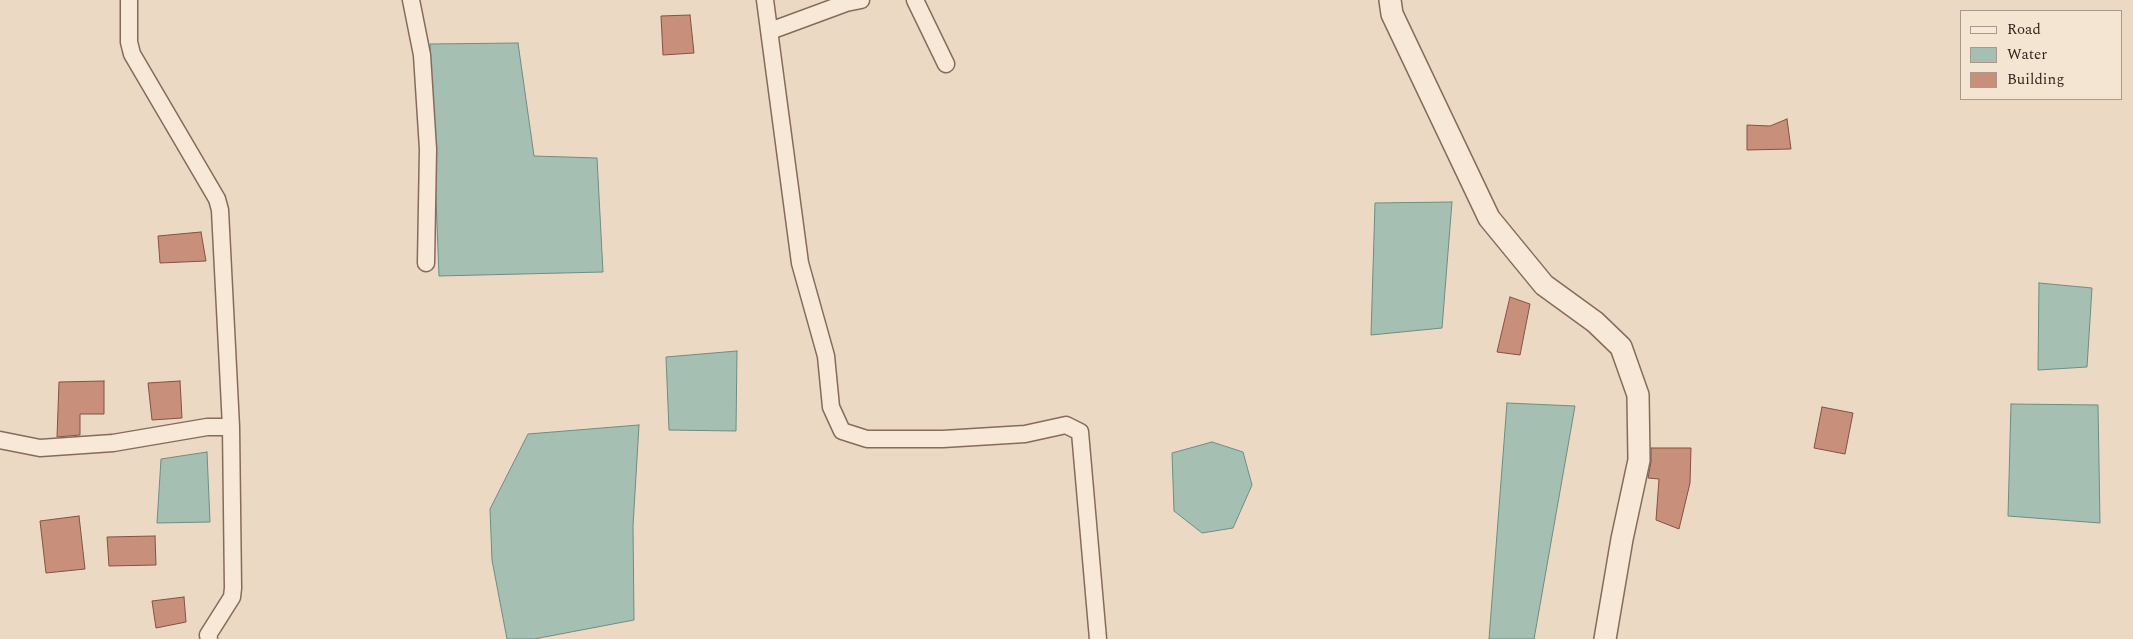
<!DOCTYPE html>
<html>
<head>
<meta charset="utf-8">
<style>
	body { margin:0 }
	#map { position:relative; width:2133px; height:639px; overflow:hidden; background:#ecd9c4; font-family:Spectral,serif }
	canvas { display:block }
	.legend { position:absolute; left:1960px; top:10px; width:162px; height:90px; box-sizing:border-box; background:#f4e5d3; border:1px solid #a8998b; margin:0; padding:6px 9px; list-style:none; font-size:15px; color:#36261e }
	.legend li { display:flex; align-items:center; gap:10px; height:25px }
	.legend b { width:25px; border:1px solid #a8998b }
</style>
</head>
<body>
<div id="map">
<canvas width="2133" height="639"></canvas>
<ul class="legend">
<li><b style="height:6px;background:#f7e8d7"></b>Road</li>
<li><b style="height:14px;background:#a6bfb3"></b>Water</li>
<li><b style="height:14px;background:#c88f7b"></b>Building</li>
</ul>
</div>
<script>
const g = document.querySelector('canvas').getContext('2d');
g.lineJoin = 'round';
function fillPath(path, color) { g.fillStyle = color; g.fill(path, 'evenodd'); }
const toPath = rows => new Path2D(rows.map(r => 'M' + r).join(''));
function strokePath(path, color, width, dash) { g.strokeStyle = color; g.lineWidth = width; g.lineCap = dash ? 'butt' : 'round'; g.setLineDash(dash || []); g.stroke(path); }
const water = toPath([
	[518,43,534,156,597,158,603,272,439,276,430,44,518,43],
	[1452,202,1442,328,1371,335,1375,203,1452,202],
	[2039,283,2092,288,2087,367,2038,370,2039,283],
	[737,351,736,431,669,430,666,357,737,351],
	[1507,403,1575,406,1534,639,1489,639,1507,403],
	[2011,404,2098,405,2100,523,2008,516,2011,404],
	[639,425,633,526,634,620,534,639,507,639,492,560,490,509,528,434,639,425],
	[1212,442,1243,452,1252,485,1233,528,1202,533,1174,511,1172,453,1212,442],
	[207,452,210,522,157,523,161,459,207,452]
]);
const building = toPath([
	[690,15,694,53,663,55,661,16,690,15],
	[1787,119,1791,149,1747,150,1747,125,1770,126,1787,119],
	[201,232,206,261,160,263,158,236,201,232],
	[1510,297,1530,304,1520,355,1497,352,1510,297],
	[104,381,104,414,80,414,80,435,57,437,59,382,104,381],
	[180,381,182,418,152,420,148,383,180,381],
	[1822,407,1853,413,1845,454,1814,448,1822,407],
	[1651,448,1691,448,1690,483,1679,529,1656,520,1659,479,1648,478,1651,462,1651,448],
	[79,516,85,569,46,573,40,521,79,516],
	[155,536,156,565,109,566,107,537,155,536],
	[184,597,186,622,156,628,152,601,184,597]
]);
const minor = toPath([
	[129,0,129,42,132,54,217,199,220,210,231,427],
	[411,0,422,55,428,149,426,263],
	[765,0,800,263,826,356,831,407,842,431,867,439,943,439,1025,434,1066,425,1080,432,1098,639],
	[915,0,946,64],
	[770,31,846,3,861,0],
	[0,440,40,448,113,443,207,427,231,427,233,588,232,597,208,635,209,639]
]);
const tertiary = toPath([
	[1390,0,1392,14,1489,218,1544,285,1595,322,1621,347,1638,395,1639,460,1622,539,1605,639]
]);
fillPath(water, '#a6bfb3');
strokePath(water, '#6d8d80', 1);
fillPath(building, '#c88f7b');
strokePath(building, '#845142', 1);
strokePath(minor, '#866b5b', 19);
strokePath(tertiary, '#866b5b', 24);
strokePath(minor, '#f7e8d7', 16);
strokePath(tertiary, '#f7e8d7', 21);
</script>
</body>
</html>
